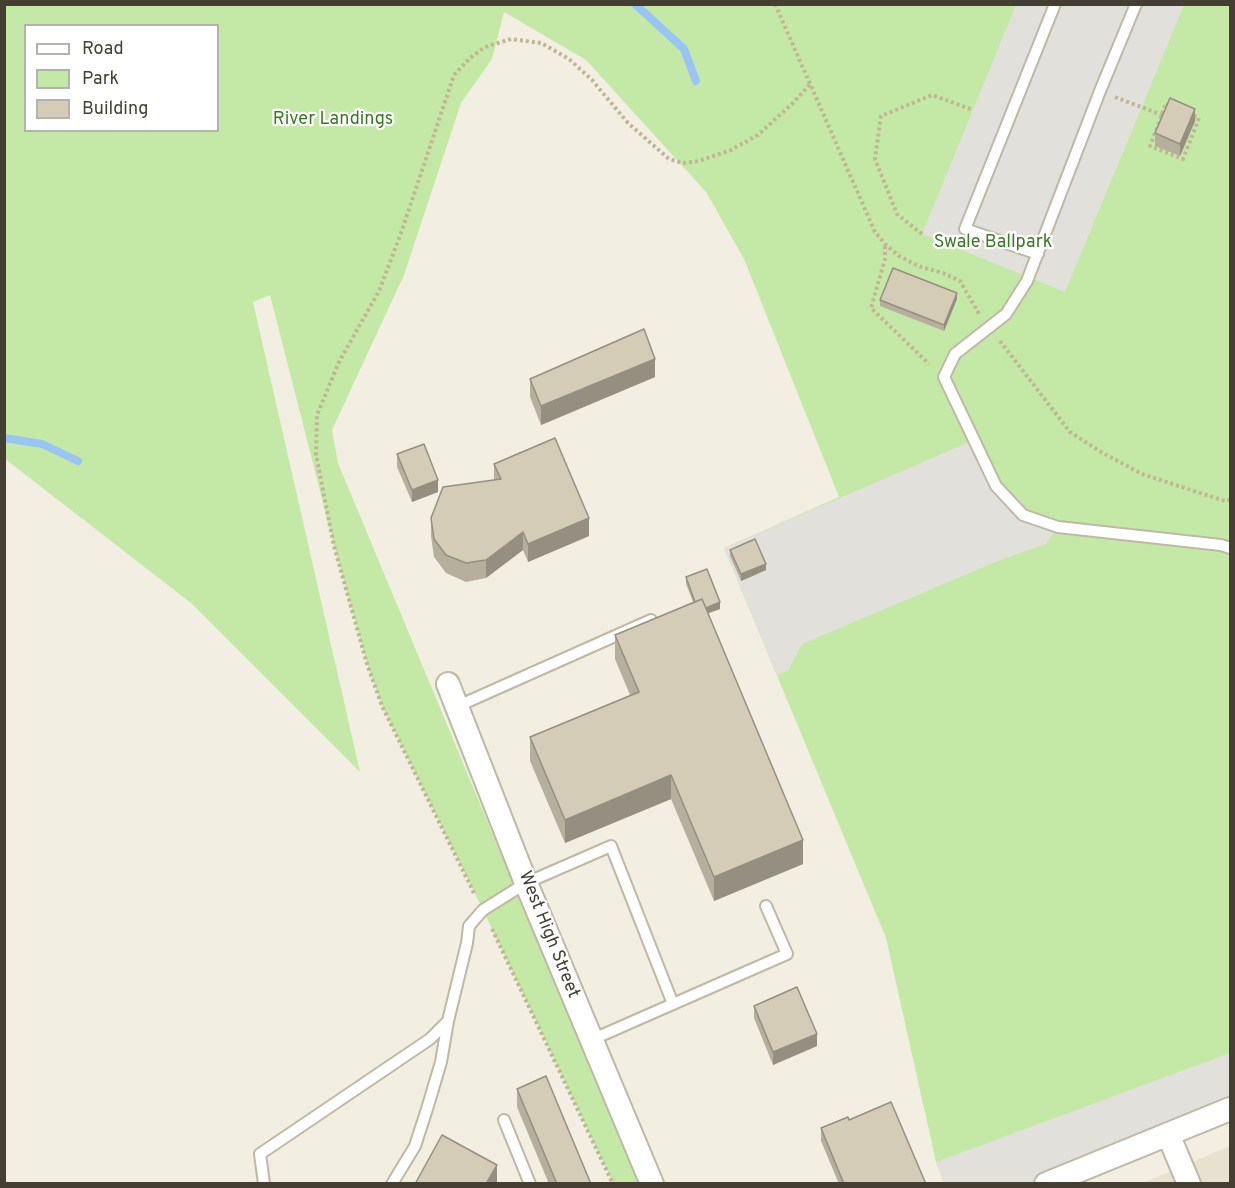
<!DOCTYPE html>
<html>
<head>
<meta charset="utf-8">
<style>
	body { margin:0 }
	#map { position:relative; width:1235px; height:1188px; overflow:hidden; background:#f2efe2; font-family:Overpass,sans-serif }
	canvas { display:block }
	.frame { position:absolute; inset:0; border:6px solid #443f32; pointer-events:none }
	.legend { position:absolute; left:24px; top:24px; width:195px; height:108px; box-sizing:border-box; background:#fff; border:2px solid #b4b2ad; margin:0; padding:8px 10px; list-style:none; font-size:18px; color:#443f32 }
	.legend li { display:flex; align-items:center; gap:12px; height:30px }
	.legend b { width:30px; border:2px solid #b4b2ad }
</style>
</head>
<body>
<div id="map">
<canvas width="1235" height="1188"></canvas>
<div class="frame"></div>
<ul class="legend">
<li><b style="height:8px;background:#fff"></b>Road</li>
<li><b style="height:16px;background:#c4e9a7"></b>Park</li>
<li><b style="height:16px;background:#d4ccb7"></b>Building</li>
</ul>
</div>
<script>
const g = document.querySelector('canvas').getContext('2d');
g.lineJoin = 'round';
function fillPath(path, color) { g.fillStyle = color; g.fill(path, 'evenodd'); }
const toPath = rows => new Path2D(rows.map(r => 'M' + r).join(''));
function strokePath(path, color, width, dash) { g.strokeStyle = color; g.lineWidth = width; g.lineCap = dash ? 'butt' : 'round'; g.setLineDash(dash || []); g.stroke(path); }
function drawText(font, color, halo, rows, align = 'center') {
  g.font = font + ' Overpass,sans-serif'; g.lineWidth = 4.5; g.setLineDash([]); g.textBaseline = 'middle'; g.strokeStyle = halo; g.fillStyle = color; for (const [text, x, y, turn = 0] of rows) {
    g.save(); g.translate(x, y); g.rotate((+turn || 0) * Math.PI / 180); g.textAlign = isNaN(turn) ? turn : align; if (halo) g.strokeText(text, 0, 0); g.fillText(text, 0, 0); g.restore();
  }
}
const residential = toPath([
	[1230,1146,1230,1183,1143,1183]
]);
const green = toPath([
	[4,5,1230,5,1230,1109,944,1183,936,1162,886,938,724,548,839,497,744,259,706,192,586,60,504,12,492,59,461,103,404,275,332,430,338,463,638,1183,613,1183,483,910,382,706,367,664,334,546,270,295,253,302,360,772,191,603,5,459],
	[26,26,218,26,218,130,26,130]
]);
const parking = toPath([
	[1016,5,1184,5,1065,292,922,234],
	[974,440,996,486,1023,515,1058,527,1046,544,1000,560,802,644,788,671,777,675,724,548],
	[1230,1053,1230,1109,1047,1183,944,1183,936,1162]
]);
const stream = toPath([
	[635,4,684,49,696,81],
	[4,438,42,444,78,461]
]);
const path = toPath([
	[775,4,875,232,886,245,899,256,918,266,943,273,960,281,979,314],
	[1115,97,1162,115],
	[1166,104,1199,118,1183,159,1150,146,1166,104],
	[922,234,897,214,875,159,881,116,932,95,973,110],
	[885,246,885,259,871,308,929,364],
	[1000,341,1070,432,1101,452,1142,474,1225,501,1230,500],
	[474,893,382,706,367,664,334,546,316,455,317,415,339,362,379,291,400,236,454,75,470,58,485,47,511,39,541,43,569,59,592,80,628,123,669,159,683,163,699,161,731,150,758,135,794,102,811,83],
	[492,929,613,1184]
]);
const service = toPath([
	[1136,4,1100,91,1027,281,1006,314,955,354,944,377,996,486,1023,515,1058,527,1221,545,1230,548],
	[1038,254,965,229,1055,4],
	[458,706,651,620],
	[591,1040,787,954,766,906],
	[504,1120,530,1184],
	[264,1184,260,1154,430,1039,448,1021],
	[392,1184,415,1146,427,1109,441,1062,448,1021,467,943,469,926,483,910,526,883,611,846,673,1004]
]);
const minor = toPath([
	[448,684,526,883,652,1184],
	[1168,1134,1189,1184],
	[1046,1184,1230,1109]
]);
const wall = toPath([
	[1195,121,1180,156,1155,146,1155,133],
	[957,299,944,331,880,306,880,300],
	[655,377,541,425,530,397,530,379],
	[397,454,438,492,412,502,397,467],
	[494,464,589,536,528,562,523,550,486,578,466,582,446,573,434,557,431,536,431,518,494,480],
	[730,550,766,570,741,581,730,556],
	[686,577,720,609,708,613,803,864,714,901,671,799,565,843,530,761,530,737,630,695,615,659,615,635,693,602,686,584],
	[754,1006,817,1046,773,1065,754,1018],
	[517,1089,591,1184,549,1184,517,1107],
	[849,1120,926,1184,839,1184,821,1141,821,1128]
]);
const shadedWall = toPath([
	[1195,109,1195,121,1180,156,1180,144],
	[957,293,957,299,944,331,944,325],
	[655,359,655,377,541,425,541,406],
	[438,480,438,492,412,502,412,490],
	[589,518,589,536,528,562,528,544],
	[523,532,523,550,486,578,486,560],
	[766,564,766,570,741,581,741,574],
	[720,602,720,609,698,617,698,610],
	[671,775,671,799,565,843,565,820],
	[803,840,803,864,714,901,714,877],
	[817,1034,817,1046,773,1065,773,1052],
	[497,1165,497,1184,486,1184]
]);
const building = toPath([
	[1170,98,1195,109,1180,144,1155,133,1170,98],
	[893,268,957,293,944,325,880,300,893,268],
	[644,329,655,359,541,406,530,379,644,329],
	[555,438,589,518,528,544,523,532,486,560,466,563,446,555,434,539,431,518,443,487,501,479,494,464,555,438],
	[424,444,438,480,412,490,397,454,424,444],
	[755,539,766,564,741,574,730,550,755,539],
	[707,569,720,602,706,608,702,599,695,602,686,577,707,569],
	[702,599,803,840,714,877,671,775,565,820,530,737,639,692,615,635,702,599],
	[797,987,817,1034,773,1052,754,1006,797,987],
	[546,1076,591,1184,557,1184,517,1089,546,1076],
	[891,1102,926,1184,844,1184,821,1128,848,1117,849,1120,891,1102],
	[442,1135,497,1165,486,1184,415,1184,442,1135]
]);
const parkNames = [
	["River Landings",333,120],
	["Swale Ballpark",993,243]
];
const streetNames = [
	["West High Street",548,935,68]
];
fillPath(residential, '#e6e2cf');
fillPath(green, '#c4e9a7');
fillPath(parking, '#e2e0db');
strokePath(stream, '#99c5f4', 8);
strokePath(service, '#beb8a4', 14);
strokePath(minor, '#beb8a4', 26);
strokePath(path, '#c0b694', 4, [3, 3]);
strokePath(service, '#fff', 10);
strokePath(minor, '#fff', 22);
fillPath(wall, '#b6af9d');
fillPath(shadedWall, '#948f80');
fillPath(building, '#d4ccb7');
strokePath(building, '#948f80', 1.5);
drawText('18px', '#3a7823', '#fff', parkNames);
drawText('18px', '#443f32', '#fff', streetNames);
</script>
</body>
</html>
